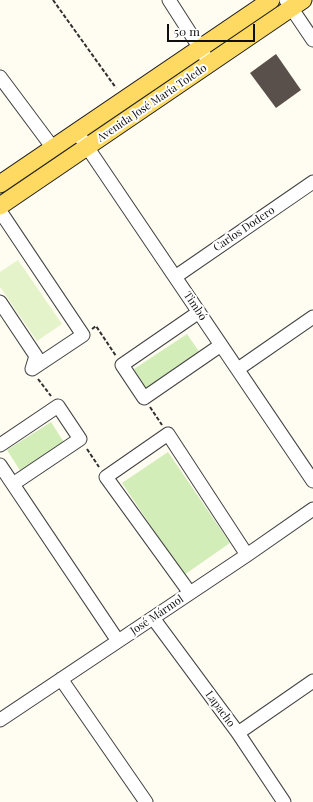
<!DOCTYPE html>
<html>
<head>
<meta charset="utf-8">
<style>
	body { margin:0 }
	#map { position:relative; width:313px; height:802px; overflow:hidden; background:#fffcf2; font-family:"Playfair Display",serif }
	canvas { display:block }
	.scale { position:absolute; left:167px; top:24px; width:88px; height:18px; box-sizing:border-box; border:2px solid #0f0f0f; border-top:0; padding-left:5px; font-size:12px; line-height:14px; white-space:nowrap; color:#0f0f0f; -webkit-text-stroke:3px #fff; paint-order:stroke }
</style>
</head>
<body>
<div id="map">
<canvas width="313" height="802"></canvas>
<div class="scale">50 m</div>
</div>
<script>
const g = document.querySelector('canvas').getContext('2d');
g.lineJoin = 'round';
function fillPath(path, color) { g.fillStyle = color; g.fill(path, 'evenodd'); }
const toPath = rows => new Path2D(rows.map(r => 'M' + r).join(''));
function strokePath(path, color, width, dash) { g.strokeStyle = color; g.lineWidth = width; g.lineCap = dash ? 'butt' : 'round'; g.setLineDash(dash || []); g.stroke(path); }
function drawText(font, color, halo, rows, align = 'center') {
  g.font = font + ' "Playfair Display",serif'; g.lineWidth = 4; g.setLineDash([]); g.textBaseline = 'middle'; g.strokeStyle = halo; g.fillStyle = color; for (const [text, x, y, turn = 0] of rows) {
    g.save(); g.translate(x, y); g.rotate((+turn || 0) * Math.PI / 180); g.textAlign = isNaN(turn) ? turn : align; if (halo) g.strokeText(text, 0, 0); g.fillText(text, 0, 0); g.restore();
  }
}
const green = toPath([
	[191,62,193,67,105,128,102,123],
	[67,148,70,152,0,199,0,193],
	[187,334,200,353,146,388,134,369],
	[51,422,65,444,21,472,7,450],
	[168,452,230,543,184,575,122,483]
]);
const pitch = toPath([
	[18,260,62,324,37,341,0,287,0,272]
]);
const building = toPath([
	[276,54,301,90,276,108,250,73]
]);
const path = toPath([
	[53,0,116,88],
	[92,329,96,326,116,356],
	[38,379,51,396],
	[150,407,162,425],
	[87,449,99,467]
]);
const minor = toPath([
	[169,0,210,64],
	[286,0,313,40],
	[0,77,53,148],
	[77,132,313,481],
	[0,211,83,335,32,369,36,356,0,302],
	[175,277,313,182],
	[199,312,122,365,144,398,221,345],
	[238,369,313,317],
	[0,445,58,406,80,439,13,484],
	[0,465,118,641],
	[190,593,106,477,168,434,247,555],
	[153,618,238,733,284,802],
	[61,679,146,802],
	[0,720,247,555,313,509],
	[238,733,313,681]
]);
const major = toPath([
	[0,184,271,0],
	[0,206,303,0]
]);
const streetNames = [
	["Avenida José María Toledo",152,103,-34],
	["Carlos Dodero",244,229,-34],
	["Timbó",195,306,56],
	["José Mármol",157,615,-34],
	["Lapacho",220,709,54]
];
fillPath(green, '#d3edb8');
fillPath(pitch, '#e5f3ca');
fillPath(building, '#59504b');
strokePath(minor, '#424242', 15);
strokePath(major, '#202020', 19);
strokePath(path, '#313131', 2, [4, 2]);
strokePath(minor, '#fff', 13);
strokePath(major, '#ffda62', 17);
drawText('11px', '#0f0f0f', '#fff', streetNames);
</script>
</body>
</html>
